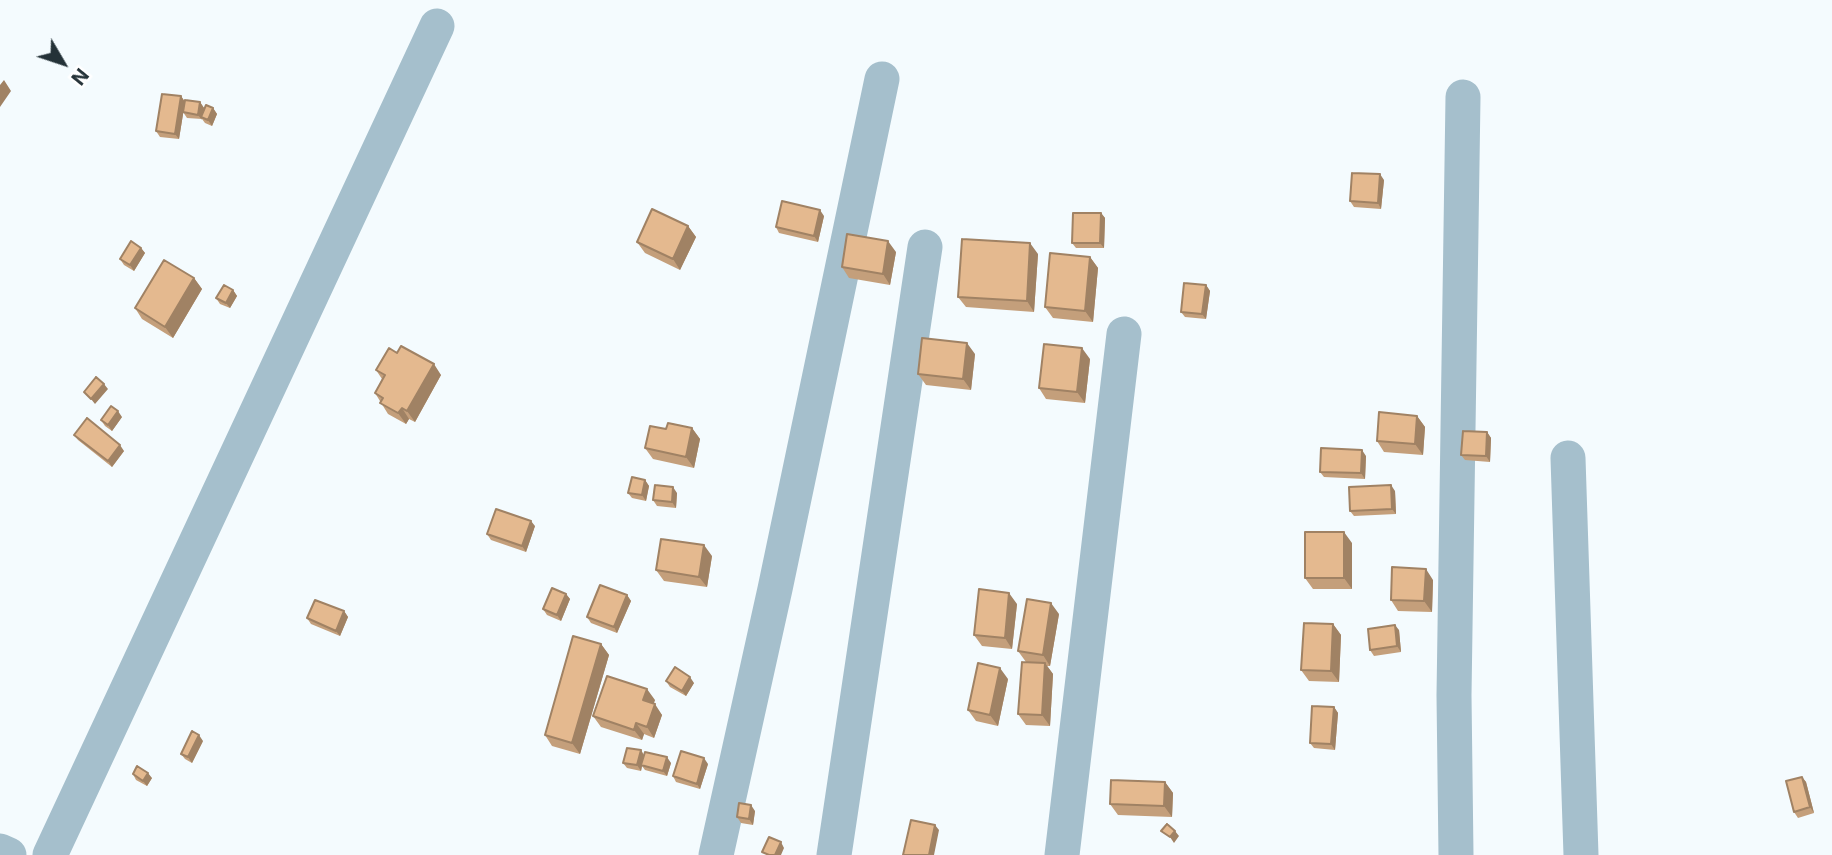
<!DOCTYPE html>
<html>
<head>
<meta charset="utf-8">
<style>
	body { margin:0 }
	#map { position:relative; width:1832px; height:855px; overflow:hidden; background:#f4fbfe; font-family:Inter,sans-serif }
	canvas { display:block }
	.north { position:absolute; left:28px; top:28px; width:70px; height:70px; -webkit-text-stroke:5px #fff; paint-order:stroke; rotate:129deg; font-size:19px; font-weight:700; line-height:28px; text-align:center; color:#243238 }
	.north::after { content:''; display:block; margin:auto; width:24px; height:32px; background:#243238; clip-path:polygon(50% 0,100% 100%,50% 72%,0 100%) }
</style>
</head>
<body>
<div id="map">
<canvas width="1832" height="855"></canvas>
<div class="north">N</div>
</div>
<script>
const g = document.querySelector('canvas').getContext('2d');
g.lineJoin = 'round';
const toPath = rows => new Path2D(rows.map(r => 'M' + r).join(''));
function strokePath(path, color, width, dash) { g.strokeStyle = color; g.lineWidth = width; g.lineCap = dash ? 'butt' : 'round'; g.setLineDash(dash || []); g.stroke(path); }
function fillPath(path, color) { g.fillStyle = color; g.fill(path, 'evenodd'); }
const minor = toPath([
	[1568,458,1581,855],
	[0,851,9,855],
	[50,855,437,26],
	[716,855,775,589,882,79],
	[834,855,925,247],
	[1062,855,1124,334],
	[1456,855,1454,695,1463,97]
]);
const wall = toPath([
	[181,96,185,102,179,139,160,137,156,131],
	[200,102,204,108,213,108,217,114,212,126,205,123,202,119,187,118,183,112],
	[1384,180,1381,209,1354,207,1350,201],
	[1101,213,1105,218,1104,248,1076,248,1072,243],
	[824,216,818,242,779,233,776,227],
	[688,226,696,237,680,270,645,253,637,242],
	[141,248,145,253,134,271,124,265,120,259],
	[896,252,890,285,849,278,842,267],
	[1038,254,1034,312,966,307,958,297],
	[1090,257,1098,268,1093,322,1053,318,1045,307],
	[194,278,202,289,173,338,142,319,135,308],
	[1206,285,1210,291,1206,319,1185,317,1181,312],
	[233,290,237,296,230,308,220,304,216,298],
	[397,353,441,375,415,422,409,419,406,424,388,414,375,393,382,379,376,370],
	[975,354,971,390,926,385,918,374],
	[1090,359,1085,403,1046,399,1039,388],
	[1417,416,1425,427,1423,455,1384,452,1377,441],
	[122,417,112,431,105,426,101,420],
	[692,428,700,439,694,468,653,459,645,448,666,429],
	[1487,432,1491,438,1490,462,1465,460,1461,455],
	[74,435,124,451,112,467,78,440],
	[1366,456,1365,479,1324,477,1320,472],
	[645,480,649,486,646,501,632,498,628,493],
	[1395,491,1396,514,1354,516,1350,511],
	[677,493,676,508,657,506,653,500],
	[535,526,526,552,491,540,487,534],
	[1352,543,1352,589,1313,589,1305,578],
	[712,556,707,587,664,581,656,570],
	[1433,580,1432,612,1398,611,1391,600],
	[566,594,570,599,561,621,547,615,543,609],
	[627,595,631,601,617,633,591,623,587,617],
	[1017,604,1012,649,982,646,974,635],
	[344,611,348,617,340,636,311,624,307,618],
	[1059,614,1050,666,1047,666,1053,674,1050,726,1026,725,1018,714,1026,662,1018,651],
	[1333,624,1341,635,1339,682,1309,681,1301,670],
	[1399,630,1401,652,1374,656,1370,650],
	[601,644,609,655,580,754,552,746,545,735],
	[1008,679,998,726,976,721,968,710],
	[666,681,694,683,686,696,670,687],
	[655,700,653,704,662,715,654,738,644,734,642,740,601,727,593,716],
	[1334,707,1338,713,1335,750,1314,748,1310,743],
	[203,741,192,763,185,759,181,754],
	[641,750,644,755,671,763,667,776,645,770,642,766,641,771,627,768,623,763],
	[708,764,700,789,676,782,673,776],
	[133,774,152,778,147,786,136,780],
	[1802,777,1806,782,1814,813,1798,818,1794,812],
	[1165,782,1173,793,1172,817,1118,815,1110,804],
	[755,811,753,825,741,823,737,817]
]);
const shadedWall = toPath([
	[4,80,11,91,0,107,0,85],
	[181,96,185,102,179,139,175,134],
	[200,102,204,108,201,117,202,120,198,115],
	[213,108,217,114,212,126,208,120],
	[1380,174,1384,180,1381,209,1378,203],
	[820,210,824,216,818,242,814,236],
	[1101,213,1105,218,1104,248,1100,243],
	[688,226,696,237,680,270,673,259],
	[888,241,896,252,890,285,883,274],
	[1030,243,1038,254,1034,312,1027,301],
	[141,248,145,253,134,271,130,265],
	[1090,257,1098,268,1093,322,1085,311],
	[194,278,202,289,173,338,165,327],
	[1206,285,1210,291,1206,319,1202,314],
	[233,290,237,296,230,308,226,303],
	[967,343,975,354,971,390,963,379],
	[1082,348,1090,359,1085,403,1077,392],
	[434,364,441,375,415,422,407,411],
	[104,384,108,389,95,404,91,399],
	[402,408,409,419,406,424,398,413],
	[118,411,122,417,112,431,108,425],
	[1417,416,1425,427,1423,455,1415,444],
	[692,428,700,439,694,468,686,457],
	[1487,432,1491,438,1490,462,1486,456],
	[120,445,124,451,112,467,108,461],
	[1362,450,1366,456,1365,479,1361,473],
	[645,480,649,486,646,501,642,495],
	[1391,485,1395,491,1396,514,1392,509],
	[673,487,677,493,676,508,672,502],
	[531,521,535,526,526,552,522,546],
	[1344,532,1352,543,1352,589,1344,578],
	[704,545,712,556,707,587,699,577],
	[1426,569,1433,580,1432,612,1424,601],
	[1009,593,1017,604,1012,649,1005,638],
	[566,594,570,599,561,621,557,615],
	[627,595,631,601,617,633,614,627],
	[1051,603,1059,614,1050,666,1043,655],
	[344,611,348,617,340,636,336,631],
	[1333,624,1341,635,1339,682,1331,671],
	[1395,625,1399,630,1401,652,1397,646],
	[601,644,609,655,580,754,572,743],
	[1045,663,1053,674,1050,726,1042,715],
	[1000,668,1008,679,998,726,990,715],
	[690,677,694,683,686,696,682,691],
	[647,689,655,700,651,711,643,700],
	[655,704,662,715,654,738,647,727],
	[1334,707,1338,713,1335,750,1331,744],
	[636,723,644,734,642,740,634,730],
	[199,735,203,741,192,763,188,757],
	[641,750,644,756,641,771,637,765],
	[667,757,671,763,667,776,663,771],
	[704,758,708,764,700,789,697,784],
	[148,773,152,778,147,786,143,781],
	[1802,777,1806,782,1814,813,1810,807],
	[1165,782,1173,793,1172,817,1164,806],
	[751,805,755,811,753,825,749,819],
	[935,825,939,830,934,855,929,855],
	[1175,831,1179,836,1174,843,1170,837],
	[781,842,784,848,781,855,775,855]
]);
const building = toPath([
	[162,94,181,96,175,134,156,131,162,94],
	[185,100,200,102,198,115,183,112,185,100],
	[206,105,213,108,208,120,201,117,206,105],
	[1352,173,1380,174,1378,203,1350,201,1352,173],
	[782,201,820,210,814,236,776,227,782,201],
	[652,209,688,226,673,259,637,242,652,209],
	[1073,213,1101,213,1100,243,1072,243,1073,213],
	[847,234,888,241,883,274,842,267,847,234],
	[962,239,1030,243,1027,301,958,297,962,239],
	[131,241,141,248,130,265,120,259,131,241],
	[1050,253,1090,257,1085,311,1045,307,1050,253],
	[164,260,194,278,165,327,135,308,164,260],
	[1184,283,1206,285,1202,314,1181,312,1184,283],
	[224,285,233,290,226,303,216,298,224,285],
	[922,338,967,343,963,379,918,374,922,338],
	[1044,344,1082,348,1077,392,1039,388,1044,344],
	[401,346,434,364,407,411,402,408,398,413,380,403,383,398,375,393,385,375,376,370,389,348,397,353,401,346],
	[96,377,104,384,91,399,84,392,96,377],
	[111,406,118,411,108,425,101,420,111,406],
	[1379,412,1417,416,1415,444,1377,441,1379,412],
	[87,418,120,445,108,461,74,435,87,418],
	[668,423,692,428,686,457,645,448,650,426,666,429,668,423],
	[1463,431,1487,432,1486,456,1461,455,1463,431],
	[1321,448,1362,450,1361,473,1320,472,1321,448],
	[632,477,645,480,642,495,628,493,632,477],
	[655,485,673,487,672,502,653,500,655,485],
	[1391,485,1392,509,1350,511,1349,487,1391,485],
	[496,509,531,521,522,546,487,534,496,509],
	[1305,532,1344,532,1344,578,1305,578,1305,532],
	[661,539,704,545,699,577,656,570,661,539],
	[1392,567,1426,569,1424,601,1391,600,1392,567],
	[600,585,627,595,614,627,587,617,600,585],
	[552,588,566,594,557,615,543,609,552,588],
	[979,589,1009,593,1005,638,974,635,979,589],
	[1027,599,1051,603,1043,655,1018,651,1027,599],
	[315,600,344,611,336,631,307,618,315,600],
	[1304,623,1333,624,1331,671,1301,670,1304,623],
	[1395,625,1397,646,1370,650,1368,629,1395,625],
	[573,636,601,644,572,743,545,735,573,636],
	[1022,662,1045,663,1042,715,1018,714,1022,662],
	[978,663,1000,668,990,715,968,710,978,663],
	[675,667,690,677,682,691,666,681,675,667],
	[607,676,647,689,643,700,655,704,647,727,636,723,634,730,593,716,607,676],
	[1312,706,1334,707,1331,744,1310,743,1312,706],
	[192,731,199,735,188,757,181,754,192,731],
	[627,748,641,750,637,765,623,763,627,748],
	[681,751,704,758,697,784,673,776,681,751],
	[645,752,667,757,663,771,641,765,645,752],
	[137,766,148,773,143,781,133,774,137,766],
	[1802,777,1810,807,1794,812,1786,781,1802,777],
	[1111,780,1165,782,1164,806,1110,804,1111,780],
	[739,803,751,805,749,819,737,817,739,803],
	[911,820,935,825,929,855,903,855,911,820],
	[1167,824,1175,831,1170,837,1161,831,1167,824],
	[769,837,781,842,775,855,769,855,762,852,769,837]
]);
strokePath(minor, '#a5bfcc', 35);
fillPath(wall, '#c49f7b');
fillPath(shadedWall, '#a08264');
fillPath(building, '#e4b98f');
strokePath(building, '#a08264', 2);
</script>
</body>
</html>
